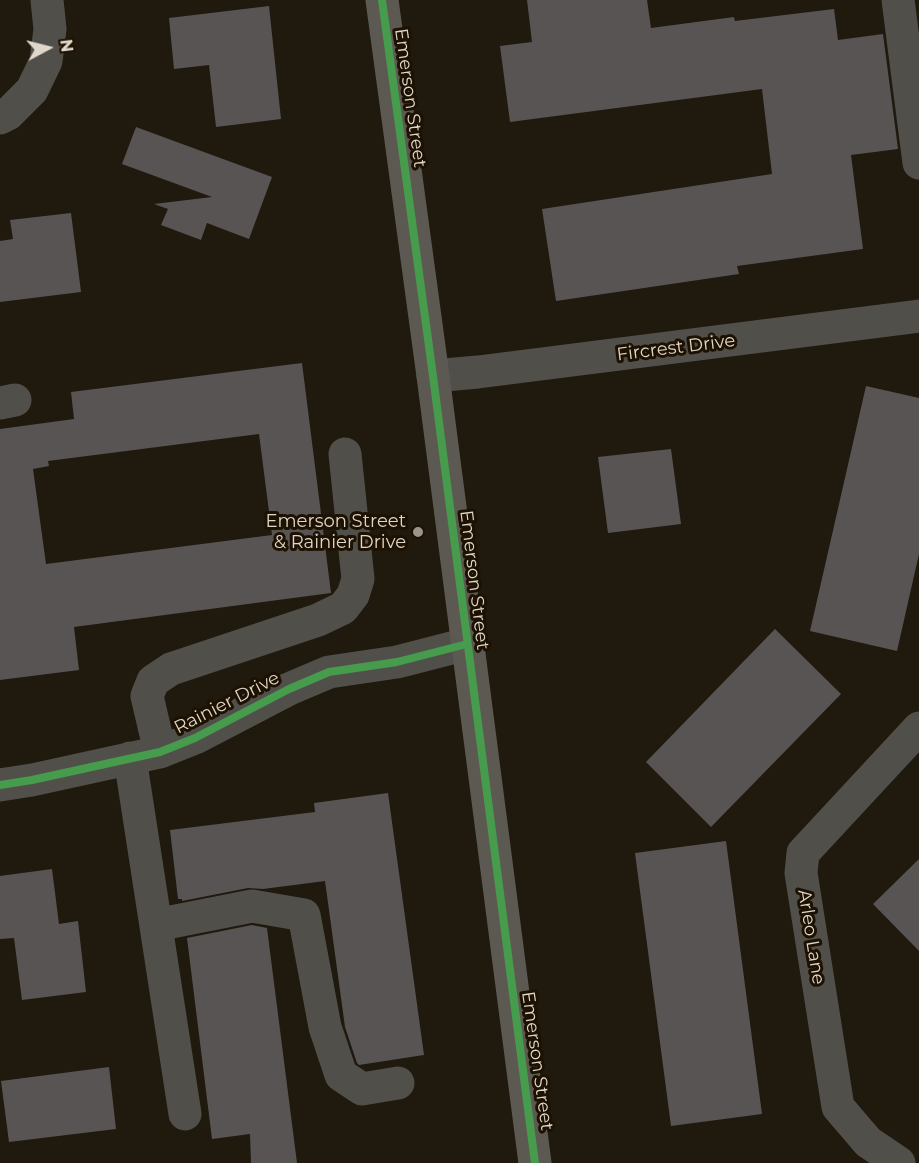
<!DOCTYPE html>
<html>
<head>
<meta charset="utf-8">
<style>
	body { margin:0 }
	#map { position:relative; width:919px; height:1163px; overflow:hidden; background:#1f190e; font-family:Montserrat,sans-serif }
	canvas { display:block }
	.north { position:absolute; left:18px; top:18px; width:60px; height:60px; -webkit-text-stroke:4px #1d1101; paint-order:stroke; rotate:83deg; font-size:16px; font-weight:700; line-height:24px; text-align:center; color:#dfd7ca }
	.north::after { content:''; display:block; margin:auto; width:21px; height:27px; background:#dfd7ca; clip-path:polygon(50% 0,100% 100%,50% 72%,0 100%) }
</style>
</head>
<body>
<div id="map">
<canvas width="919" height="1163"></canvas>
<div class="north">N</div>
</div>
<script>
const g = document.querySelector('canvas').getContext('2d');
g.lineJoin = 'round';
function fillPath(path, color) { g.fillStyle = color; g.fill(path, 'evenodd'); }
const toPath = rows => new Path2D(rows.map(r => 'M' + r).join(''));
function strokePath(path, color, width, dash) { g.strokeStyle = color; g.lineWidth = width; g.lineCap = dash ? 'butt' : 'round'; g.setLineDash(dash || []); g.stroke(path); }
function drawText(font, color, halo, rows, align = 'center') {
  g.font = font + ' Montserrat,sans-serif'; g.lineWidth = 6; g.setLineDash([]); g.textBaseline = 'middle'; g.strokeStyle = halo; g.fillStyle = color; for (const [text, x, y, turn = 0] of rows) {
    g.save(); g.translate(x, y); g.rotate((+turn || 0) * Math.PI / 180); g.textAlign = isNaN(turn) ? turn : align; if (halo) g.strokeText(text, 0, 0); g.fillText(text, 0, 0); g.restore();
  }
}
const building = toPath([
	[527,0,647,0,651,28,734,17,735,21,834,9,838,40,883,34,898,149,851,155,863,249,737,266,739,274,556,301,542,209,772,174,762,89,510,122,500,46,532,42],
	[269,6,281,119,216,127,209,65,174,69,169,18],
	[136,127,272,177,249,239,207,223,201,240,161,225,168,209,154,204,212,197,122,164],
	[71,213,81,292,0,302,0,241,13,239,10,220],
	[302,363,331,593,74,627,79,670,0,680,0,429,74,419,71,392],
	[259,434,272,535,46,564,33,469,49,466,48,461],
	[866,386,919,398,919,554,897,651,810,631],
	[671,449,681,524,608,533,598,457],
	[775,629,841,694,711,827,646,762],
	[388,793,424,1055,359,1065,357,1063,345,1027,325,881,263,889,248,888,182,901,182,899,178,899,170,830,315,812,314,803],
	[726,841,762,1114,671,1126,635,853],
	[919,859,919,951,873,904],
	[52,869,59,924,78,921,86,992,22,1000,14,938,0,939,0,876],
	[252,925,267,928,297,1163,251,1163,250,1134,212,1139,187,938],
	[109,1067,116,1129,9,1142,1,1081]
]);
const minor = toPath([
	[898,0,919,163],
	[0,118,8,114,32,90,46,61,50,29,47,0],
	[433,376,478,372,919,316],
	[0,403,15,400],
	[160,752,147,696,153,681,171,669,318,620,343,608,353,595,358,579,345,454],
	[130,758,185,1114],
	[0,785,32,780,160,752,195,738,289,689,329,672,397,662,467,644],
	[156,925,252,906,304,915,325,1027,341,1075,362,1089,398,1083],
	[899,1163,868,1142,838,1107,801,873,803,853,919,728]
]);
const major = toPath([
	[382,0,433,376,535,1163]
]);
const cycleway = toPath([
	[382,0,433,376,535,1163],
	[0,785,32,780,160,752,195,738,289,689,329,672,397,662,467,644]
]);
const markers = [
	[418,532,6,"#9c9488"]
];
const streetNames = [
	["Emerson Street",410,98,82],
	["Fircrest Drive",676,348,-7],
	["Emerson Street",474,580,83],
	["Rainier Drive",227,703,-27],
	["Arleo Lane",811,937,81],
	["Emerson Street",537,1061,82]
];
const poiNames = [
	["Emerson Street",406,522],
	["& Rainier Drive",406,543]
];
fillPath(building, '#585453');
strokePath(minor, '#514f4a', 33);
strokePath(major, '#5c5953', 33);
strokePath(cycleway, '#469c4c', 8);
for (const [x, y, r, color] of markers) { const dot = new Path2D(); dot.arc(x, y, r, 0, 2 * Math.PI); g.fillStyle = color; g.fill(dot); strokePath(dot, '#1d1101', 2); }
drawText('18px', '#dfd7ca', '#1d1101', streetNames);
drawText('18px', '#dfd7ca', '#1d1101', poiNames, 'right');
</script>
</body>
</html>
